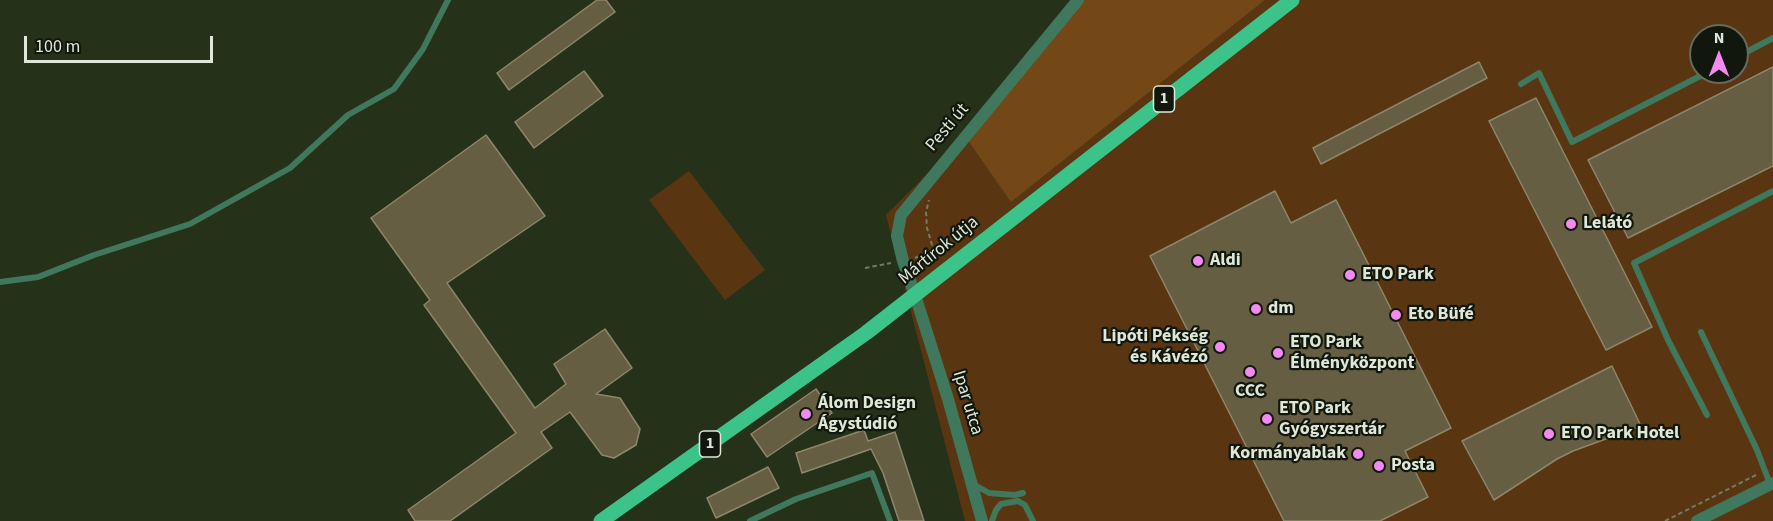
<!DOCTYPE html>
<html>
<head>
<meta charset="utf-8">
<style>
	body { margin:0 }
	#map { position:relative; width:1773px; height:521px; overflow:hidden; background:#26311a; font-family:"Source Sans 3",sans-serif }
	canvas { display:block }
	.north { position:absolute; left:1689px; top:24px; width:60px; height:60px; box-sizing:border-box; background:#12170d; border:2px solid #646a5e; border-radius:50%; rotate:0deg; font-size:16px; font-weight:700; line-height:24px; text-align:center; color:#dfe7d8 }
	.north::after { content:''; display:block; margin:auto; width:21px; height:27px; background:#f38af1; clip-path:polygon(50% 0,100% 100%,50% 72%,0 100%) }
	.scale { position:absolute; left:24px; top:36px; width:189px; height:27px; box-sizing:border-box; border:3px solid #dfe7d8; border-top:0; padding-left:8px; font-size:18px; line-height:21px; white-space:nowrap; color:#dfe7d8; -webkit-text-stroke:4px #12170d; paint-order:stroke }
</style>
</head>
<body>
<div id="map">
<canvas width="1773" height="521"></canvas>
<div class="north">N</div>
<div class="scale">100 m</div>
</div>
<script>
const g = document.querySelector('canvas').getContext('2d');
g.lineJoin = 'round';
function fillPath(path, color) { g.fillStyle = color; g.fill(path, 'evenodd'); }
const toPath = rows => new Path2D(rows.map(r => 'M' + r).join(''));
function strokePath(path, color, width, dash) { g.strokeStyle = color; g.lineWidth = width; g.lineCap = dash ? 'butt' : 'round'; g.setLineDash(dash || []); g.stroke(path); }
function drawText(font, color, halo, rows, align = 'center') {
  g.font = font + ' "Source Sans 3",sans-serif'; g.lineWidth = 4.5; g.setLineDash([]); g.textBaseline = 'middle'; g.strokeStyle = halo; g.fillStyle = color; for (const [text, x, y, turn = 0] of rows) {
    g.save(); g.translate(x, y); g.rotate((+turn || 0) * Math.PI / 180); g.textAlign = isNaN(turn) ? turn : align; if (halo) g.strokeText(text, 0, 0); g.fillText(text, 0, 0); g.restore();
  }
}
const green = toPath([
	[1265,0,1773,0,1773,521,965,521,886,215,965,136,1012,201],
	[1701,36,1737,36,1737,72,1701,72],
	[689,171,765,270,725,300,649,200]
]);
const forest = toPath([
	[1074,0,1265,0,1011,202,965,136]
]);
const building = toPath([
	[597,0,606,0,615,12,509,90,497,73,597,0],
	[1479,62,1487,78,1321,164,1313,148,1479,62],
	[1773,67,1773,166,1628,238,1588,160,1773,67],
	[584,71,603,96,534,148,515,122,584,71],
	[1536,98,1652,327,1606,350,1489,121,1536,98],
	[486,135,545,216,447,283,535,408,566,384,554,364,605,329,632,368,596,394,620,398,640,429,636,445,614,458,602,455,570,412,541,432,552,448,450,521,415,521,408,510,516,433,424,305,430,300,371,218,486,135],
	[1275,191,1291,223,1336,200,1451,428,1405,451,1428,497,1380,521,1284,521,1150,256,1275,191],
	[1612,366,1641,426,1573,451,1557,459,1494,500,1462,441,1612,366],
	[816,389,832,413,767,457,751,434,816,389],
	[864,430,868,441,895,432,924,521,899,521,883,473,871,449,802,473,796,453,864,430],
	[768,467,779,488,716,518,707,498,768,467]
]);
const path = toPath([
	[915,258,931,250,932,245,927,228,926,212,929,200],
	[865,268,891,263],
	[1665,521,1756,475]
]);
const service = toPath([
	[1737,57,1773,38],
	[1521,84,1539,73,1572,142,1708,72],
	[0,282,38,277,94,255,190,224,290,168,348,115,394,89,423,49,448,0],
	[1701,332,1757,450,1770,484],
	[1707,415,1668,340,1634,263,1773,191],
	[973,484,989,493,1015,495,1023,493],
	[750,521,796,499,872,473,890,521],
	[992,521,996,510,1001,504,1018,501,1025,505,1033,521]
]);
const minor = toPath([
	[915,295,903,261,897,236,901,215,1078,0],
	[1697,521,1773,483]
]);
const tertiary = toPath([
	[915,295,948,399,982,521]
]);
const primary = toPath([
	[601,521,866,333,1292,0]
]);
const markers = [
	[1571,224,6,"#f38af1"],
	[1198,261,6,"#f38af1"],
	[1350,275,6,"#f38af1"],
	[1256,309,6,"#f38af1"],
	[1396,315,6,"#f38af1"],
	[1220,347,6,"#f38af1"],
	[1278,353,6,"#f38af1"],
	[1250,372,6,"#f38af1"],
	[806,414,6,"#f38af1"],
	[1267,419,6,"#f38af1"],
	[1549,434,6,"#f38af1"],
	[1358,454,6,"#f38af1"],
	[1379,466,6,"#f38af1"]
];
const shields = [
	[1164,99,21],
	[710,444,21]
];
const shieldNames = [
	["1",1164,99],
	["1",710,444]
];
const streetNames = [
	["Pesti út",948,128,-50],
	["Mártírok útja",939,251,-39],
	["Ipar utca",967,403,73]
];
const poiNames = [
	["Lelátó",1583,224],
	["Aldi",1210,261],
	["ETO Park",1362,275],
	["dm",1268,309],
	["Eto Büfé",1408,315],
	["Lipóti Pékség",1208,337,"right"],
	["és Kávézó",1208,358,"right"],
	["ETO Park",1290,343],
	["Élményközpont",1290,364],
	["CCC",1250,392,"center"],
	["Álom Design",818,404],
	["Ágystúdió",818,425],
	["ETO Park",1279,409],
	["Gyógyszertár",1279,430],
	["ETO Park Hotel",1561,434],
	["Kormányablak",1346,454,"right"],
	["Posta",1391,466]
];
fillPath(green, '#593611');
fillPath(forest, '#744716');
fillPath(building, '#655e43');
strokePath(building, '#8d866a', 1.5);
strokePath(path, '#717b67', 2, [4.5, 3]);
strokePath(service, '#3f785c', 6);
strokePath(minor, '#3f785c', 12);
strokePath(tertiary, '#3f785c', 12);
strokePath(primary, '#3bc38a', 15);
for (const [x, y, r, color] of markers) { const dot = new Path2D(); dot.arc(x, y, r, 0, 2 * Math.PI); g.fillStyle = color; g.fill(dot); strokePath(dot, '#12170d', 2); }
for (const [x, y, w] of shields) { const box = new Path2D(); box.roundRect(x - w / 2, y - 13, w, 26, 4.5); g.fillStyle = '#12170d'; g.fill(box); strokePath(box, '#dfe7d8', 1.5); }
drawText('bold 16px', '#dfe7d8', null, shieldNames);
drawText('18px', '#dfe7d8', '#12170d', streetNames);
drawText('bold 18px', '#dfe7d8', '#12170d', poiNames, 'left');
</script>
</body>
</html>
